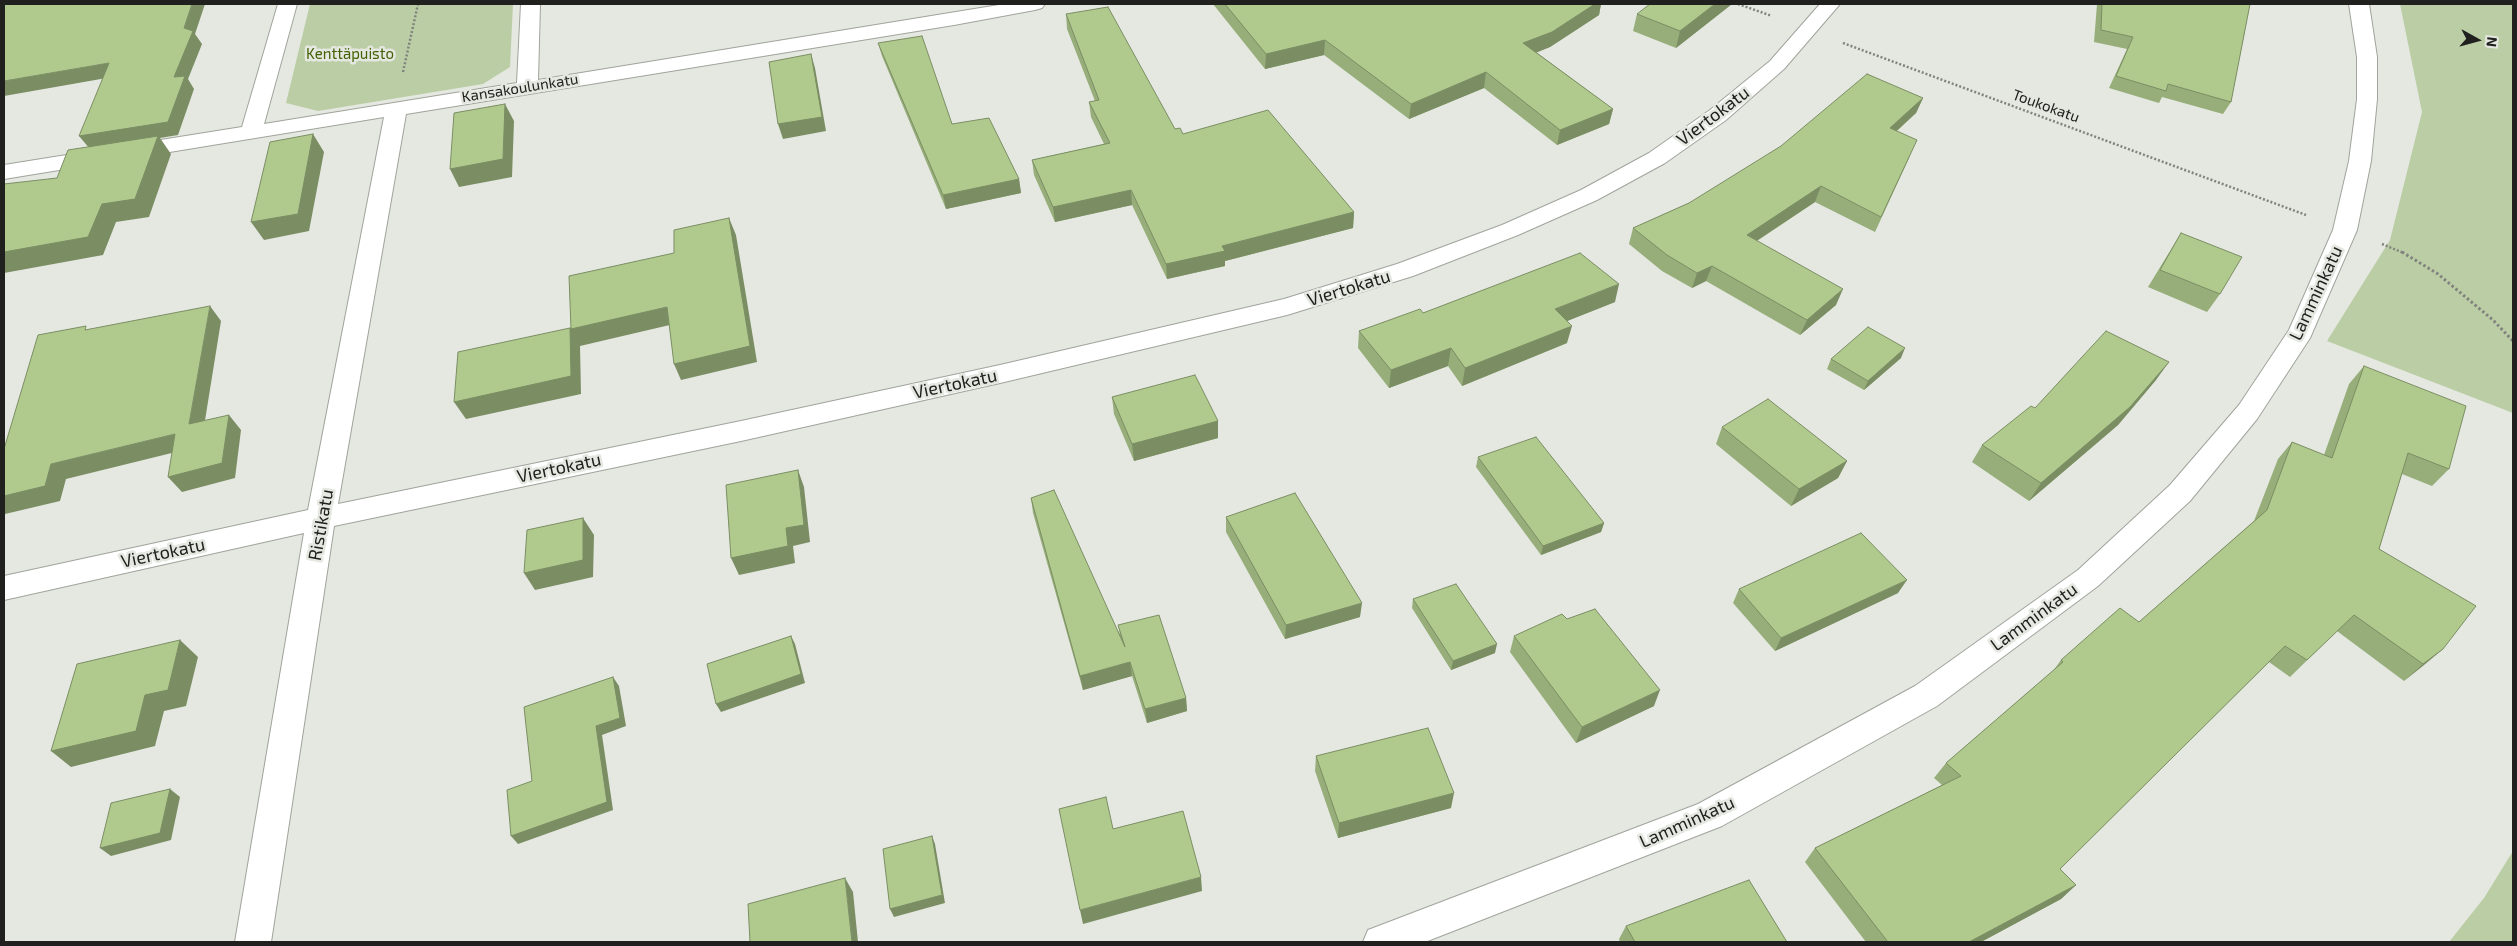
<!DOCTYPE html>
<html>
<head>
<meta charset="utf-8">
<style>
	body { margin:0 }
	#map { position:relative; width:2517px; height:946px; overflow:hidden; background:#e4e8e0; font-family:"Exo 2",sans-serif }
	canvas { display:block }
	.frame { position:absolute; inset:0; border:5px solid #20211e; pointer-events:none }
	.north { position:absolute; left:2452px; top:15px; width:50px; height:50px; -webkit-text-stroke:4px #e4e8e0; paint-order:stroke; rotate:97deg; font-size:14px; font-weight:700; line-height:20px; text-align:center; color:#20211e }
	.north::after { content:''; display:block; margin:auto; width:18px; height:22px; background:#20211e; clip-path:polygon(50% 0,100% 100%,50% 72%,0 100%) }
</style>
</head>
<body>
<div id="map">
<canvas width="2517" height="946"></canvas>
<div class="frame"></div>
<div class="north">N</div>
</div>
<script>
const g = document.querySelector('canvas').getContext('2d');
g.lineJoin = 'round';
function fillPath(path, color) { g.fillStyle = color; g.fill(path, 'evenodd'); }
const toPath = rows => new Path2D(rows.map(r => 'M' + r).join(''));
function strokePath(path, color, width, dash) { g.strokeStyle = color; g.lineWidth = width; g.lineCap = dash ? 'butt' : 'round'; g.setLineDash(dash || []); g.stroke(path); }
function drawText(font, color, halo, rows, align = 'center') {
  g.font = font + ' "Exo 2",sans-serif'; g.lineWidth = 5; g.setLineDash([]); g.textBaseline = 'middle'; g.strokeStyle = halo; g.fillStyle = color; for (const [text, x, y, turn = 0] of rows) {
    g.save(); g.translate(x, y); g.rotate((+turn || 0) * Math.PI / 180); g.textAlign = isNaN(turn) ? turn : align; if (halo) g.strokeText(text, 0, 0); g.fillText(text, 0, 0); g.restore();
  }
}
const green = toPath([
	[310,4,513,4,510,67,483,84,318,111,286,103],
	[2400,4,2513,4,2513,413,2327,341,2390,240,2422,112],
	[2513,851,2513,942,2449,942,2484,898]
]);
const pathFar1 = toPath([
	[1738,4,1772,16],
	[1843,43,2306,215],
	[403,72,418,4],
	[2382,244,2404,253]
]);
const path = toPath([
	[2402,252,2438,274,2493,320,2513,341]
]);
const minor = toPath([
	[278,4,297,4,264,124,517,83,521,4,540,4,538,80,1005,4,1045,4,1042,8,1035,10,954,25,406,114,338,504,741,421,1000,365,1284,299,1397,264,1502,225,1581,190,1649,153,1710,110,1770,61,1820,4,1840,4,1784,69,1726,120,1665,163,1597,200,1518,235,1413,276,1287,315,1000,383,741,441,334,526,271,942,235,942,304,533,4,600,4,576,308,510,384,117,4,179,4,165,242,127,278,4],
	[2349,4,2369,4,2377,57,2377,99,2371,161,2357,230,2310,338,2257,419,2190,501,2098,586,1937,706,1722,826,1425,942,1363,942,1368,930,1698,804,1915,686,2078,570,2170,485,2239,405,2289,330,2333,230,2349,161,2357,99,2357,57,2349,4]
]);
const wall = toPath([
	[1213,4,1601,4,1599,15,1550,47,1536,52,1613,109,1609,124,1557,145,1484,88,1409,119,1324,55,1265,69],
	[1732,4,1676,48,1633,31,1637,14],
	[2097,4,2250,4,2231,102,2223,114,2162,97,2159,103,2109,88,2127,49,2094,42],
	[1066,14,1175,129,1183,134,1354,212,1353,228,1225,261,1225,266,1167,279,1132,205,1055,222,1034,175,1032,160,1104,144,1091,117,1089,102,1095,101,1067,29],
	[878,43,952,124,1019,179,1021,193,946,209,882,56],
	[1923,98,1916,113,1897,131,1910,156,1875,232,1815,202,1757,241,1836,305,1800,335,1706,281,1692,288,1662,271,1629,244,1633,228],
	[2181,233,2220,294,2207,312,2148,287],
	[1615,302,1567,321,1567,343,1462,386,1448,366,1389,388,1358,348,1359,331,1423,313],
	[1901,358,1864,390,1827,369,1831,359],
	[2364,366,2449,469,2432,486,2402,474,2379,549,2443,649,2404,681,2337,631,2290,677,2269,662,2060,869,2076,885,2061,899,1981,942,1866,942,1805,862,1815,848,1942,785,1934,778,1946,763,2053,671,2061,660,2139,622,2254,521,2278,459,2292,442,2324,455,2349,384],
	[2156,380,2118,425,2029,501,1972,462,1982,445,2035,408],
	[1112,397,1218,421,1218,438,1134,461,1114,414],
	[1722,427,1847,461,1838,478,1791,506,1716,444],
	[1478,457,1604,523,1601,532,1541,555,1476,467],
	[1031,498,1120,634,1118,625,1186,698,1187,711,1147,723,1132,676,1083,690,1033,513],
	[1226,517,1360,617,1285,639,1226,532],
	[1739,589,1898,593,1775,651,1733,603],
	[1413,599,1495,653,1451,670,1412,608],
	[1514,636,1654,706,1576,743,1510,652],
	[1316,756,1451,808,1338,838,1315,771],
	[1626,926,1787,942,1620,942,1619,939]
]);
const shadedWall = toPath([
	[192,4,205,4,195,34,202,44,188,79,194,89,178,135,160,138,171,154,149,217,116,222,103,255,4,273,4,252,90,149,79,136,174,77,184,28],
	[1595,4,1601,4,1599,15,1550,47,1521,59,1523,43],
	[1715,4,1732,4,1676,48,1680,31],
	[1325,40,1324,55,1265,69,1266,54],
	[811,54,815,68,826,131,783,139,778,124],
	[109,63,118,76,4,96,4,81],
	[1486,72,1484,88,1409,119,1411,104],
	[1923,98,1916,113,1883,143,1890,128],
	[505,104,514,121,512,177,459,187,450,169],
	[1613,109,1609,124,1557,145,1560,130],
	[313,134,324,152,309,231,264,240,251,222],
	[1019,179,1021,193,946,209,943,195],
	[1821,186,1815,202,1741,251,1747,235],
	[1131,190,1132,205,1055,222,1053,207],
	[1354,212,1353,228,1225,261,1225,266,1167,279,1166,264,1222,246],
	[729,218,736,235,757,362,681,380,674,364],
	[1712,266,1706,281,1692,288,1697,273],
	[1619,284,1615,302,1552,327,1555,309],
	[1843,289,1836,305,1800,335,1807,320],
	[210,306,221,321,202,439,189,424],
	[667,307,674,324,580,346,581,394,466,419,454,402,570,328],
	[1572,326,1567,343,1462,386,1465,368],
	[1451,348,1448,366,1389,388,1391,370],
	[1905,348,1901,358,1864,390,1868,381],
	[2169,362,2156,380,2118,425,2029,501,2041,483],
	[229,415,241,430,235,478,182,492,168,477],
	[1218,421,1218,438,1134,461,1132,444],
	[175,434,188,449,66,479,60,501,5,514,4,513,4,496,51,464],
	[1847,461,1838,478,1791,506,1799,489],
	[798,470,804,487,810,542,793,546,795,563,739,575,731,558,786,528],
	[583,518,594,535,593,577,535,590,524,573],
	[1604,523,1601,532,1541,555,1543,546],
	[1907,580,1898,593,1775,651,1781,638],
	[1362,603,1360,617,1285,639,1286,625],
	[791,636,795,644,805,683,721,712,716,704],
	[180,640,198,657,186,706,164,711,155,746,71,767,51,751,145,695],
	[1497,644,1495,653,1451,670,1453,661],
	[2443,649,2424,665,2404,681,2423,664],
	[1130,662,1132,676,1083,690,1080,676],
	[613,677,619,686,626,726,602,735,613,810,518,844,511,836,596,726],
	[1660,690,1654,706,1576,743,1582,727],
	[1186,698,1187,711,1147,723,1145,709],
	[170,789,180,797,171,840,111,856,100,848],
	[1454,793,1451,808,1338,838,1339,823],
	[932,836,935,844,945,903,894,917,890,909],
	[1201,877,1202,891,1083,924,1080,910],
	[845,878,853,892,858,942,852,942],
	[2076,885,2061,899,1981,942,1969,942]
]);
const building = toPath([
	[4,4,192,4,184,28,193,31,174,77,185,76,168,122,79,136,109,63,4,81,4,4],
	[1225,4,1595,4,1552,32,1523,43,1613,109,1560,130,1486,72,1411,104,1325,40,1266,54,1225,4],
	[1650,4,1715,4,1680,31,1637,14,1650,4],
	[2102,4,2250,4,2231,102,2168,84,2166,91,2116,76,2133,37,2101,30,2102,4],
	[1108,7,1175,129,1180,128,1183,134,1268,110,1354,212,1222,246,1225,251,1166,264,1131,190,1053,207,1032,160,1110,143,1089,102,1099,100,1066,14,1108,7],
	[922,36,952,124,989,118,1019,179,943,195,878,43,922,36],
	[811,54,822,117,778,124,769,62,811,54],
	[1867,74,1923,98,1890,128,1917,140,1881,217,1821,186,1747,235,1843,289,1807,320,1712,266,1697,273,1667,255,1633,228,1689,203,1781,146,1867,74],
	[505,104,503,159,450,169,454,113,505,104],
	[313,134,298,214,251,222,270,142,313,134],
	[158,136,135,199,102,204,88,237,4,252,4,184,57,178,68,150,158,136],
	[729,218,750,346,674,364,667,307,571,329,569,276,674,253,674,230,729,218],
	[2181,233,2242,257,2220,294,2160,270,2181,233],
	[1580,253,1619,284,1555,309,1572,326,1465,368,1451,348,1391,370,1359,331,1420,309,1423,313,1580,253],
	[210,306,189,424,229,415,222,463,168,477,175,434,51,464,45,486,4,496,4,449,38,335,86,326,85,330,210,306],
	[1868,327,1905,348,1868,381,1831,359,1868,327],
	[570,328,571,376,454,402,458,352,570,328],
	[2106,331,2169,362,2130,407,2041,483,1982,445,2031,406,2035,408,2106,331],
	[2364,366,2466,406,2449,469,2408,453,2379,549,2476,606,2443,649,2423,664,2354,615,2307,660,2285,646,2060,869,2076,885,1969,942,1888,942,1815,848,1961,776,1946,763,2063,662,2061,660,2120,608,2139,622,2267,510,2292,442,2332,458,2364,366],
	[1195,375,1218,421,1132,444,1112,397,1195,375],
	[1768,399,1847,461,1799,489,1722,427,1768,399],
	[1536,437,1604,523,1543,546,1478,457,1536,437],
	[798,470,804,525,786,528,788,546,731,558,726,485,798,470],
	[1054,490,1125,647,1118,625,1159,615,1186,698,1145,709,1130,662,1080,676,1031,498,1054,490],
	[1295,493,1362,603,1286,625,1226,517,1295,493],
	[583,518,583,560,524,573,527,530,583,518],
	[1861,533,1907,580,1781,638,1739,589,1861,533],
	[1456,584,1497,644,1453,661,1413,599,1456,584],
	[1595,609,1660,690,1582,727,1514,636,1562,614,1567,619,1595,609],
	[791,636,801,674,716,704,707,664,791,636],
	[180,640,168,690,145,695,136,731,51,751,77,664,180,640],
	[613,677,620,718,596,726,607,802,511,836,507,790,532,781,524,707,613,677],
	[1428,728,1454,793,1339,823,1316,756,1428,728],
	[170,789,160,833,100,848,111,803,170,789],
	[1106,797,1113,829,1183,811,1201,877,1080,910,1059,809,1106,797],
	[932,836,942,895,890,909,883,849,932,836],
	[845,878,852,942,750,942,748,904,845,878],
	[1749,880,1787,942,1635,942,1626,926,1749,880]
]);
const farParknames = [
	["Kenttäpuisto",350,54]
];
const farStreetnames = [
	["Kansakoulunkatu",520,88,-9],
	["Toukokatu",2046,106,20]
];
const streetNames = [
	["Viertokatu",1713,116,-37],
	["Viertokatu",1349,288,-17],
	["Lamminkatu",2316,293,-65],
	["Viertokatu",955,384,-12],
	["Viertokatu",559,468,-12],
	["Ristikatu",321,525,-80],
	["Viertokatu",163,553,-12],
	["Lamminkatu",2034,617,-36],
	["Lamminkatu",1687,822,-24]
];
fillPath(green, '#bbcda4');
strokePath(minor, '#a0a49c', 2);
strokePath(pathFar1, '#81837e', 2.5, [2, 2]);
strokePath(path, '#81837e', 3, [2.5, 2.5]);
fillPath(minor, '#fff');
fillPath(wall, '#97ae7a');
fillPath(shadedWall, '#7b8d63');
fillPath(building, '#b0ca8e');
strokePath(building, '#7b8d63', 1);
drawText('15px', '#436003', '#e4e8e0', farParknames);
drawText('15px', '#20211e', '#e4e8e0', farStreetnames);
drawText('18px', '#20211e', '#e4e8e0', streetNames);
</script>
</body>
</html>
